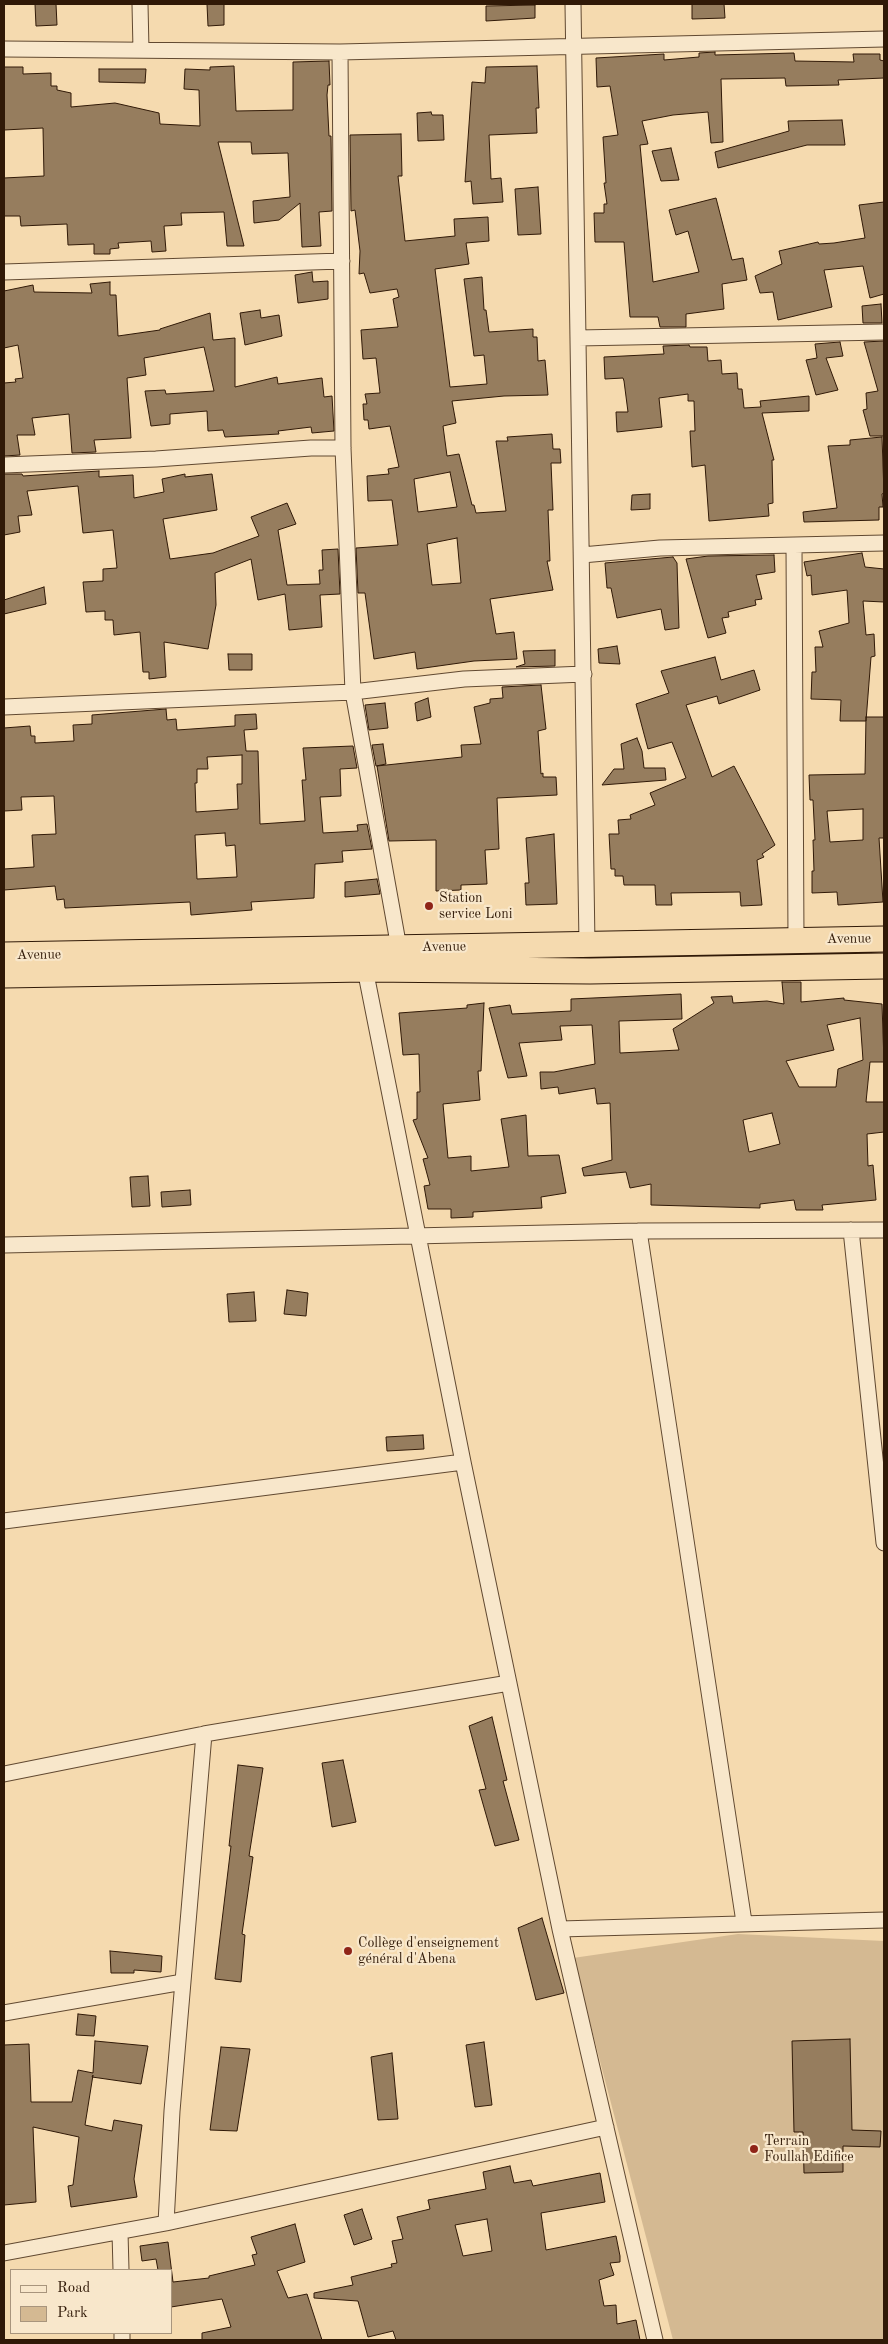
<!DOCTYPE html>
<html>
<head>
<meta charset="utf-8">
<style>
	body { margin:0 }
	#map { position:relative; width:888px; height:2344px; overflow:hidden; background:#f5daaf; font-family:"Old Standard TT",serif }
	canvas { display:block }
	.frame { position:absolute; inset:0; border:5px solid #301907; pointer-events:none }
	.legend { position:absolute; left:10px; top:2269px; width:162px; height:65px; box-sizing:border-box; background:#f8e7cb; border:1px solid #a8957d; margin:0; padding:6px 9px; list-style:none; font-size:15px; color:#301907 }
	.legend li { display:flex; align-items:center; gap:10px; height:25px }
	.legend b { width:25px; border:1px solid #a8957d }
</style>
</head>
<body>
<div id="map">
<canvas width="888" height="2344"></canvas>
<div class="frame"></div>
<ul class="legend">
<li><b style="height:6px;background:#f8e7cb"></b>Road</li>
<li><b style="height:14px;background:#d4b992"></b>Park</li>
</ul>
</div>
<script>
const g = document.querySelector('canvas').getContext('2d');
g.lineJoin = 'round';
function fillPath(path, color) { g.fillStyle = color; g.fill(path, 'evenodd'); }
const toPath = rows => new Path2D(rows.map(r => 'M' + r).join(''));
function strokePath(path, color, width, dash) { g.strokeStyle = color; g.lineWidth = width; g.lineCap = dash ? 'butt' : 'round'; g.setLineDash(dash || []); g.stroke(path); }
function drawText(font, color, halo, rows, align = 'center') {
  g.font = font + ' "Old Standard TT",serif'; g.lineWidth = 4.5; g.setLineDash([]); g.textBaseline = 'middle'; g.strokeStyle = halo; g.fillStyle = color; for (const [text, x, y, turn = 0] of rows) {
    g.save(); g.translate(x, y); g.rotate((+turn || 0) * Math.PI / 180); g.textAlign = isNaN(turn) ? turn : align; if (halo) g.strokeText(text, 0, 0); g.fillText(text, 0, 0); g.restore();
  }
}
const green = toPath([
	[738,1934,884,1941,884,2340,673,2340,573,1958]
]);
const building = toPath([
	[35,4,56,4,57,25,36,26,35,4],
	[207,4,224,4,224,25,208,26,207,4],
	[692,4,724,4,725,18,692,19,692,4],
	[535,5,535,18,486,21,486,6,535,5],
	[715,52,715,55,794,53,795,61,854,62,853,54,880,54,880,60,884,61,884,78,838,80,839,85,786,86,785,78,721,79,723,142,711,143,708,112,673,115,642,121,648,144,640,145,653,282,699,272,688,231,676,235,669,210,716,198,732,260,743,258,747,280,722,284,724,309,686,314,686,327,660,327,658,317,630,317,624,242,595,242,594,213,604,213,604,204,607,204,604,183,606,183,603,137,618,135,610,86,597,87,596,58,664,54,664,60,699,57,699,53,715,52],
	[329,61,330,85,328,85,327,95,329,136,331,136,332,211,319,212,321,246,302,247,300,203,279,220,254,223,253,201,290,197,288,153,252,154,251,142,218,142,244,246,227,246,224,212,181,213,182,225,164,226,166,251,152,252,151,241,118,243,119,248,110,249,110,254,94,254,94,244,68,245,67,224,21,226,20,216,4,216,4,178,44,176,43,128,4,130,4,67,23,67,23,74,51,73,51,86,57,86,57,90,71,93,71,107,115,103,159,113,160,124,200,126,199,90,184,89,185,69,210,70,210,67,234,66,236,111,293,110,293,62,329,61],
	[537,66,539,108,536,108,537,133,489,135,491,179,501,178,503,202,473,204,471,181,465,182,472,82,485,83,486,67,537,66],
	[99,69,146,69,145,83,99,82,99,69],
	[431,112,432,115,443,115,444,140,418,141,417,113,431,112],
	[842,120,845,145,807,145,718,168,715,152,789,131,788,121,842,120],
	[401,134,402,176,398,176,405,241,455,236,454,219,488,217,489,241,466,243,469,264,435,269,450,387,487,384,484,355,474,356,464,279,482,277,484,310,486,310,489,332,533,329,533,337,537,337,538,361,545,360,548,395,504,396,452,401,456,423,443,426,447,456,459,454,472,505,474,505,476,513,506,511,496,441,508,441,507,437,552,434,553,449,560,449,561,463,551,463,553,510,548,510,550,561,547,561,553,590,490,599,496,634,514,632,517,659,474,661,417,669,415,652,374,659,365,593,358,593,356,548,398,545,392,500,368,501,367,476,389,474,388,469,399,467,390,426,369,429,368,420,364,420,363,404,367,404,365,394,380,393,376,358,363,359,361,330,398,327,393,299,399,297,397,289,370,293,364,273,359,274,360,251,355,210,351,211,350,135,401,134],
	[450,472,457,507,418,512,414,479,450,472],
	[457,538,461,583,432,585,427,544,457,538],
	[671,148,679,180,661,181,652,151,671,148],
	[538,187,541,234,518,235,515,189,538,187],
	[884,202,884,294,870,298,863,266,824,270,832,307,778,320,773,292,760,293,755,276,782,264,779,251,818,242,819,244,834,243,865,238,859,205,884,202],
	[312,272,313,282,328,281,328,299,298,303,295,275,312,272],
	[110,282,110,295,116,295,118,336,160,330,160,329,210,313,213,340,235,338,235,387,277,377,278,384,322,378,324,397,332,396,334,431,312,433,311,427,278,431,279,434,225,437,223,430,208,431,207,411,170,414,170,424,151,426,145,391,165,390,166,394,214,391,204,347,144,358,146,375,127,378,131,438,94,440,96,452,72,453,69,414,32,418,35,435,17,435,20,455,4,456,4,383,16,382,15,379,23,378,18,345,4,348,4,291,33,285,34,292,92,293,90,284,110,282],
	[881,304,882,323,863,323,862,306,881,304],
	[260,310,261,318,279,315,282,336,245,345,240,313,260,310],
	[884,341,884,436,870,436,863,410,867,409,866,393,878,391,864,342,884,341],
	[840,342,843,356,826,358,838,390,816,395,806,360,817,358,815,344,840,342],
	[689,345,690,347,707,347,708,361,721,360,722,374,737,373,738,389,742,389,744,408,761,407,760,401,809,396,809,411,762,413,774,460,772,460,773,503,768,504,769,516,709,521,705,465,692,467,690,431,695,431,694,401,688,401,688,394,659,398,662,427,617,432,616,412,628,412,624,381,623,378,605,379,604,357,664,354,663,346,689,345],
	[882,437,884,493,882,494,883,507,879,507,879,520,804,522,803,512,837,508,828,446,850,445,850,440,882,437],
	[99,471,99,477,133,475,134,498,164,492,162,479,185,474,185,477,212,474,217,510,163,519,170,559,213,553,259,536,251,517,287,503,296,524,278,530,287,585,320,584,319,570,323,570,322,550,338,549,340,594,320,595,322,627,289,630,285,594,258,600,251,559,215,573,216,605,208,649,164,642,166,677,149,679,149,672,143,672,140,632,114,635,113,620,105,620,105,611,86,612,83,582,103,581,103,569,117,568,113,530,83,533,78,486,27,491,32,515,18,516,20,532,4,535,4,474,22,474,23,476,99,471],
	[650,494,650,509,631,510,632,495,650,494],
	[862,553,865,567,884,569,884,602,863,601,866,635,874,634,875,656,871,657,866,721,840,721,841,700,811,699,812,672,816,672,815,647,823,647,819,631,849,623,847,590,812,595,811,575,807,576,804,562,862,553],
	[774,555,775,572,756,575,762,599,755,600,756,605,728,612,729,617,722,618,726,633,708,638,686,559,708,556,774,555],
	[673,557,677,563,679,628,665,630,661,609,617,618,611,588,607,588,605,563,673,557],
	[44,587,46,604,4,614,4,600,44,587],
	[617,646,620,664,599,663,598,649,617,646],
	[555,650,555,666,516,667,525,664,523,651,555,650],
	[228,654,252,654,252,670,229,670,228,654],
	[715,657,721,680,754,670,760,690,719,704,717,696,686,705,712,777,734,766,775,845,762,854,764,857,757,860,762,905,741,906,740,892,671,893,672,905,656,905,655,885,624,885,623,876,615,876,615,869,611,869,609,834,619,834,618,820,631,819,630,815,655,805,650,793,686,778,672,742,648,749,636,704,669,693,661,671,715,657],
	[541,685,546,729,538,731,541,774,543,773,543,777,556,777,557,795,497,798,499,849,485,850,487,884,461,885,461,890,436,891,436,840,389,841,377,766,462,757,461,745,481,744,474,707,490,703,490,699,503,698,502,687,541,685],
	[428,698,431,717,417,721,415,703,428,698],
	[385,703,388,728,369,730,365,705,385,703],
	[166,709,167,720,176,719,177,730,235,726,235,715,256,714,257,729,244,730,246,751,258,751,260,824,305,821,302,780,306,780,303,748,353,746,357,768,340,769,341,796,320,797,323,833,358,831,357,825,367,824,372,849,342,851,343,862,315,864,314,898,251,902,252,910,191,915,190,902,65,908,64,899,57,900,55,886,4,890,4,869,34,867,32,835,56,834,54,796,21,797,22,810,4,811,4,728,30,726,31,736,35,736,35,743,74,741,73,725,92,724,92,715,166,709],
	[242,755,242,784,237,784,238,809,196,812,195,783,197,783,197,769,208,769,207,757,242,755],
	[225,833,226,846,235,845,237,877,197,879,195,835,225,833],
	[866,717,884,717,884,838,879,838,883,902,838,905,837,892,812,893,812,871,814,871,813,840,815,840,813,800,810,800,809,775,865,774,866,717],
	[863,809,863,840,830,842,827,811,863,809],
	[637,738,642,751,644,768,665,768,666,780,602,785,614,769,624,769,621,744,637,738],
	[383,744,386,764,376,766,372,745,383,744],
	[554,834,557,904,526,905,525,883,529,883,526,838,554,834],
	[377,879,380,894,345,897,345,882,377,879],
	[782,982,801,982,801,1002,844,998,844,1000,882,1004,884,1062,870,1062,866,1102,884,1102,884,1132,867,1134,868,1166,873,1165,876,1200,822,1205,823,1210,796,1210,794,1200,760,1204,760,1208,651,1205,651,1184,630,1188,626,1172,584,1176,582,1168,612,1160,610,1103,597,1104,595,1088,559,1094,558,1087,541,1089,540,1072,554,1072,595,1064,592,1025,560,1026,562,1040,519,1043,527,1076,508,1078,489,1008,510,1005,512,1014,571,1011,571,999,681,994,682,1019,619,1021,620,1053,679,1050,673,1029,714,1003,711,997,732,996,733,1003,767,1001,784,1004,782,982],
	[860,1018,863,1060,838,1069,836,1087,799,1087,786,1061,834,1050,827,1025,860,1018],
	[772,1113,780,1144,749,1152,743,1120,772,1113],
	[484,1003,481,1071,478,1071,480,1100,443,1104,448,1158,471,1156,471,1171,509,1167,501,1119,526,1115,528,1156,559,1155,566,1193,541,1197,542,1208,473,1212,473,1217,451,1218,451,1209,428,1209,424,1186,430,1185,423,1159,428,1158,413,1120,417,1119,417,1092,420,1092,419,1054,403,1055,399,1013,467,1008,467,1005,484,1003],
	[148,1176,150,1206,132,1207,130,1177,148,1176],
	[190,1190,191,1205,162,1207,161,1192,190,1190],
	[287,1290,308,1293,306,1316,284,1314,287,1290],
	[254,1292,256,1321,229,1322,227,1294,254,1292],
	[423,1435,424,1449,387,1451,386,1437,423,1435],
	[492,1717,507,1780,503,1781,519,1840,495,1846,479,1790,486,1789,469,1726,492,1717],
	[343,1760,356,1822,332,1827,322,1763,343,1760],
	[238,1765,263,1768,249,1856,253,1857,242,1934,245,1935,241,1982,215,1979,231,1846,229,1846,238,1765],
	[542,1918,564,1993,536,2000,518,1928,542,1918],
	[110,1951,162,1956,161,1972,134,1970,134,1973,111,1973,110,1951],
	[78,2014,96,2016,94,2036,76,2035,78,2014],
	[850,2039,852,2130,881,2131,880,2147,843,2146,843,2172,804,2173,803,2132,794,2132,792,2041,850,2039],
	[95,2041,148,2046,141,2084,92,2077,93,2075,85,2125,112,2131,114,2120,142,2125,134,2179,137,2197,71,2207,68,2186,73,2185,79,2137,33,2127,36,2202,4,2205,4,2045,29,2044,31,2102,72,2102,78,2070,93,2073,95,2041],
	[484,2042,492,2105,475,2107,466,2045,484,2042],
	[221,2047,250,2049,237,2131,210,2130,221,2047],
	[392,2053,398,2119,378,2120,371,2057,392,2053],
	[510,2166,514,2183,531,2180,533,2186,600,2173,605,2202,541,2213,546,2250,616,2236,620,2256,620,2262,610,2263,614,2275,599,2280,604,2306,616,2305,617,2324,636,2320,640,2340,396,2340,393,2331,368,2337,358,2301,314,2298,314,2293,353,2285,351,2277,392,2267,391,2264,397,2263,392,2241,403,2239,397,2217,430,2209,428,2200,486,2189,483,2172,510,2166],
	[487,2219,492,2251,463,2256,455,2225,487,2219],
	[362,2209,372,2239,354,2245,344,2215,362,2209],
	[295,2224,305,2262,277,2271,288,2298,307,2294,322,2340,202,2340,202,2333,231,2327,222,2299,171,2307,171,2270,158,2270,156,2259,142,2261,140,2246,168,2242,173,2282,209,2278,209,2276,255,2265,252,2255,257,2254,251,2237,295,2224]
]);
const minor = toPath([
	[140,4,141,50],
	[573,4,587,945],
	[4,49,340,52,884,39],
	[340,52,343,448,353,692,399,948],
	[4,272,342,261],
	[578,338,884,332],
	[4,465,156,459,311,448,343,448],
	[794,546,796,940],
	[582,555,660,548,884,543],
	[4,707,353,692,464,679,584,674],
	[365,969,463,1462,560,1929,655,2340],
	[851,1230,884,1543],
	[639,1231,744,1922],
	[4,1245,639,1231,884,1230],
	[4,1521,463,1462],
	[4,1774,204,1734,509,1683],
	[560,1929,884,1920],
	[4,2013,183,1982],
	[166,2223,172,2111,204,1734],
	[120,2232,121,2270],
	[4,2253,166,2223,606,2127],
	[122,2333,122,2340]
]);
const trunk = toPath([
	[4,955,884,939],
	[4,975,365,969,590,971,884,966]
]);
const markers = [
	[429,906,5,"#8f2418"],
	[348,1951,5,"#8f2418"],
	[754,2149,5,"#8f2418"]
];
const poiNames = [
	["Station",439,898],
	["service Loni",439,914],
	["Collège d'enseignement",358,1943],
	["général d'Abena",358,1959],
	["Terrain",764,2141],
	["Foullah Edifice",764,2157]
];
const streetNames = [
	["Avenue",849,939,-1],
	["Avenue",444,947,-1],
	["Avenue",39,955,-1]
];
fillPath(green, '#d4b992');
fillPath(building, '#967d5e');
strokePath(building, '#301907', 1);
strokePath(minor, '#614931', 17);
strokePath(trunk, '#301907', 27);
strokePath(minor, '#f8e7cb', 15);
strokePath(trunk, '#f5daaf', 25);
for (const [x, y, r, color] of markers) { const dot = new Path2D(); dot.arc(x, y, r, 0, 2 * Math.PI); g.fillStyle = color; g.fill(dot); strokePath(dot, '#f8e7cb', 2); }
drawText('14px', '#301907', '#f8e7cb', poiNames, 'left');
drawText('14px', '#301907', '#f8e7cb', streetNames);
</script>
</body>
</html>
